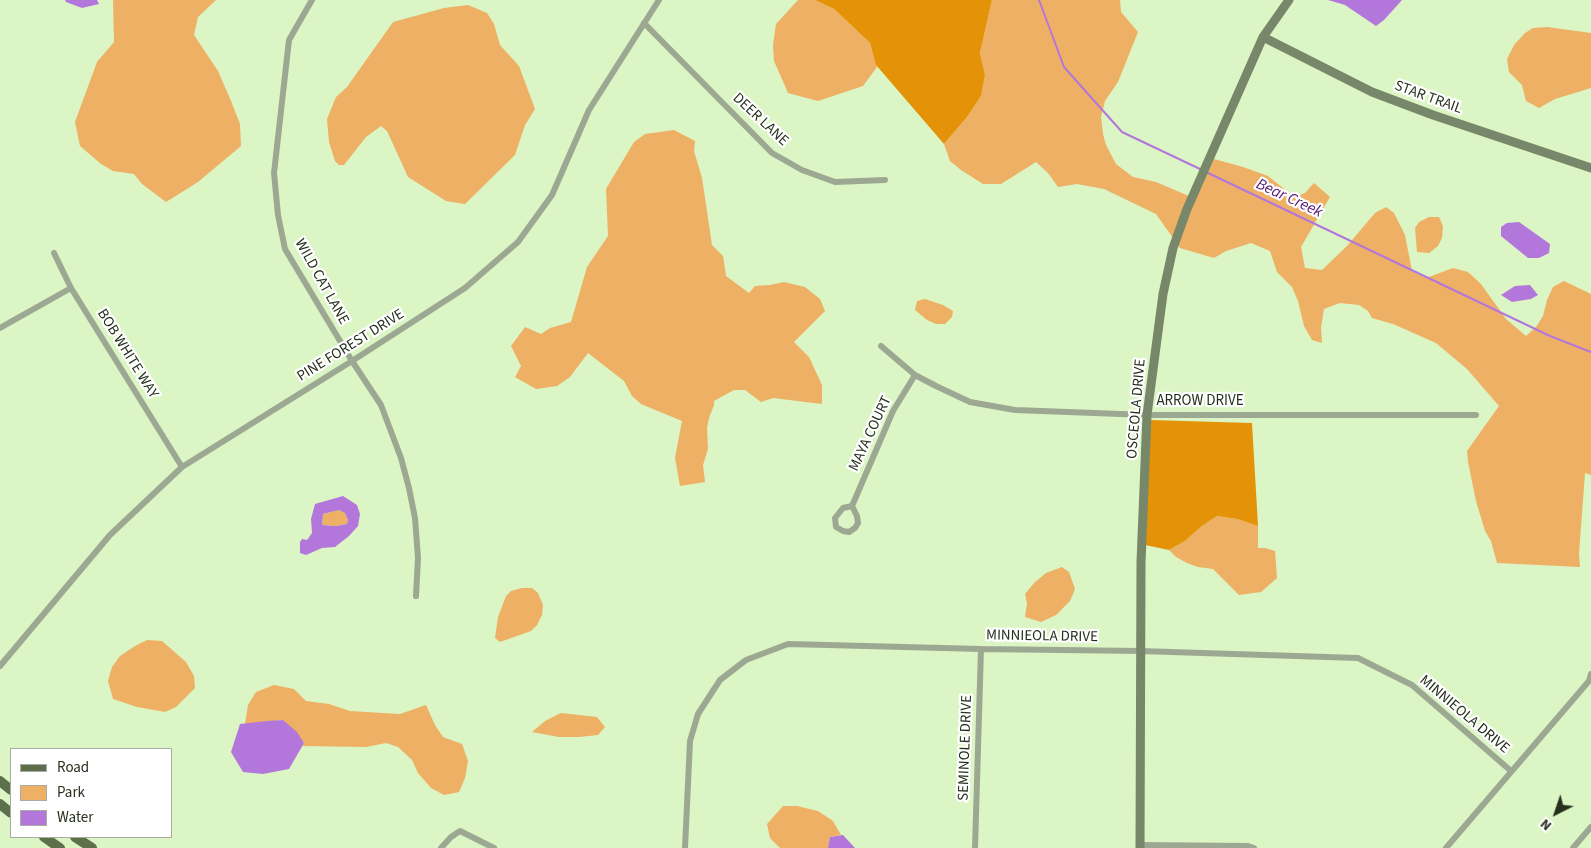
<!DOCTYPE html>
<html>
<head>
<meta charset="utf-8">
<style>
	body { margin:0 }
	#map { position:relative; width:1591px; height:848px; overflow:hidden; background:#dbf5c4; font-family:"Source Sans 3",sans-serif }
	canvas { display:block }
	.legend { position:absolute; left:10px; top:748px; width:162px; height:90px; box-sizing:border-box; background:#fff; border:1px solid #a8aca5; margin:0; padding:6px 9px; list-style:none; font-size:15px; color:#26301d }
	.legend li { display:flex; align-items:center; gap:10px; height:25px }
	.legend b { width:25px; border:1px solid #a8aca5 }
	.north { position:absolute; left:1531px; top:788px; width:50px; height:50px; -webkit-text-stroke:4px #fff; paint-order:stroke; rotate:221deg; font-size:14px; font-weight:700; line-height:20px; text-align:center; color:#26301d }
	.north::after { content:''; display:block; margin:auto; width:18px; height:22px; background:#26301d; clip-path:polygon(50% 0,100% 100%,50% 72%,0 100%) }
</style>
</head>
<body>
<div id="map">
<canvas width="1591" height="848"></canvas>
<ul class="legend">
<li><b style="height:6px;background:#5d704b"></b>Road</li>
<li><b style="height:14px;background:#eeb064"></b>Park</li>
<li><b style="height:14px;background:#b377dc"></b>Water</li>
</ul>
<div class="north">N</div>
</div>
<script>
const g = document.querySelector('canvas').getContext('2d');
g.lineJoin = 'round';
function fillPath(path, color) { g.fillStyle = color; g.fill(path, 'evenodd'); }
const toPath = rows => new Path2D(rows.map(r => 'M' + r).join(''));
function strokePath(path, color, width, dash) { g.strokeStyle = color; g.lineWidth = width; g.lineCap = dash ? 'butt' : 'round'; g.setLineDash(dash || []); g.stroke(path); }
function drawText(font, color, halo, rows, align = 'center') {
  g.font = font + ' "Source Sans 3",sans-serif'; g.lineWidth = 4.5; g.setLineDash([]); g.textBaseline = 'middle'; g.strokeStyle = halo; g.fillStyle = color; for (const [text, x, y, turn = 0] of rows) {
    g.save(); g.translate(x, y); g.rotate((+turn || 0) * Math.PI / 180); g.textAlign = isNaN(turn) ? turn : align; if (halo) g.strokeText(text, 0, 0); g.fillText(text, 0, 0); g.restore();
  }
}
const green = toPath([
	[113,0,216,0,198,17,194,35,218,71,231,101,240,124,241,146,198,182,166,202,142,184,134,174,113,171,101,164,80,146,75,122,97,62,114,42],
	[798,0,815,0,834,9,870,43,877,67,863,86,818,101,788,93,774,61,773,45,776,24],
	[992,0,1120,0,1121,12,1138,32,1118,82,1105,101,1101,117,1103,134,1106,145,1116,164,1133,177,1156,182,1189,196,1173,238,1156,214,1104,189,1077,184,1058,187,1048,173,1036,162,1001,184,983,184,961,170,950,161,944,144,967,117,981,96,985,75,980,53],
	[468,5,487,13,494,24,500,45,519,66,535,109,525,125,515,155,465,204,446,201,408,177,387,131,381,126,366,137,344,165,339,165,335,161,329,142,327,119,336,97,347,87,393,22,444,8],
	[1547,27,1591,33,1591,88,1555,99,1539,108,1526,101,1522,85,1509,72,1507,59,1514,45,1525,33,1533,28],
	[674,130,695,141,694,151,702,178,712,245,723,256,726,276,749,293,755,286,770,285,784,282,805,287,820,299,825,311,794,342,809,357,822,385,822,404,773,398,761,402,745,390,734,390,714,401,714,405,709,418,707,428,708,449,703,465,705,482,680,486,675,458,682,421,641,404,632,396,624,381,588,353,570,377,557,386,536,389,515,377,521,366,511,346,525,327,541,334,550,328,571,322,587,267,608,236,606,189,634,142,645,134],
	[1214,159,1243,167,1268,176,1294,197,1305,193,1314,183,1330,197,1301,247,1305,268,1322,270,1347,246,1375,213,1386,207,1394,213,1405,235,1412,271,1426,278,1453,268,1468,272,1481,284,1506,319,1526,336,1536,327,1543,316,1547,300,1553,287,1564,281,1591,294,1591,475,1585,473,1579,554,1580,567,1497,563,1491,541,1485,531,1476,501,1468,462,1467,451,1499,406,1467,369,1436,343,1393,324,1372,318,1368,311,1359,305,1340,303,1324,309,1321,327,1322,343,1312,340,1304,326,1298,301,1292,287,1277,272,1270,251,1251,243,1226,251,1214,258,1180,248,1178,245,1190,210],
	[1429,217,1439,217,1443,226,1442,238,1438,246,1429,253,1417,252,1415,228,1419,222],
	[925,299,943,305,953,311,952,317,945,324,936,324,927,320,915,310,917,301],
	[339,510,345,513,348,520,347,524,336,526,322,525,323,514],
	[1217,516,1237,519,1258,526,1258,548,1265,548,1275,551,1277,578,1261,592,1239,595,1213,569,1198,567,1187,563,1176,557,1169,550,1185,541,1202,526],
	[1062,567,1069,572,1075,589,1070,601,1056,615,1041,622,1025,617,1027,603,1025,594,1034,583,1046,573],
	[522,588,532,588,538,593,543,605,542,615,537,625,531,631,500,642,495,638,498,617,506,596,511,591],
	[147,640,162,641,186,662,194,676,195,688,176,707,165,712,137,707,113,699,108,681,112,667,120,656,135,646],
	[274,685,294,689,306,701,329,704,350,711,400,714,426,705,435,725,443,737,462,744,468,761,465,778,459,792,444,795,431,788,418,773,412,760,398,747,386,743,366,747,302,746,304,743,283,720,245,724,248,705,256,692],
	[561,713,597,717,605,727,598,735,579,737,559,737,532,732,545,721],
	[783,806,797,806,818,811,833,821,841,835,830,837,828,848,780,848,770,838,767,824]
]);
const forest = toPath([
	[815,0,992,0,980,53,985,75,981,96,967,117,944,144,876,65,870,43,834,9],
	[1150,420,1252,423,1258,526,1237,519,1217,516,1202,526,1185,541,1169,550,1145,545]
]);
const water = toPath([
	[65,0,97,0,99,4,82,8,66,2],
	[1328,0,1402,0,1384,20,1376,26,1345,5],
	[1519,222,1550,244,1549,253,1539,258,1528,258,1501,236,1501,227,1507,223],
	[1530,285,1538,295,1531,299,1512,302,1501,295,1515,286],
	[343,496,357,505,360,514,358,526,349,536,335,547,322,548,306,555,300,553,300,542,302,539,307,540,312,533,311,519,315,504],
	[339,510,345,513,348,520,347,524,336,526,322,525,323,514],
	[283,720,297,732,304,743,289,769,263,774,243,772,231,752,240,724,267,721],
	[843,835,855,848,828,848,830,837]
]);
const stream = toPath([
	[1039,0,1064,67,1122,132,1200,169],
	[1206,172,1550,336,1591,352]
]);
const street = toPath([
	[312,0,289,40,274,173,278,215,285,249,352,361,381,405,401,458,409,488,415,518,418,558,416,596],
	[644,23,772,153,802,170,835,182,885,180],
	[54,253,71,288,182,467],
	[0,328,71,288],
	[881,346,915,375,936,386,970,402,1015,410,1147,415,1476,415],
	[852,506,843,508,835,518,836,527,843,531,849,532,855,528,858,523,857,516,852,506,893,411,915,375],
	[0,666,110,535,182,467,352,361,465,288,518,242,552,195,589,110,659,0],
	[1140,845,1248,846,1254,848],
	[441,848,451,837,460,831,494,848],
	[685,848,690,741,698,714,720,680,746,660,788,644,981,649,1140,651,1358,658,1412,685,1511,771],
	[975,848,981,649],
	[1446,848,1589,681,1591,674],
	[1573,848,1591,827]
]);
const secondary = toPath([
	[1263,37,1372,92,1433,115,1591,168],
	[1140,848,1141,562,1147,415,1163,294,1173,248,1187,209,1263,37,1289,0]
]);
const primary = toPath([
	[0,781,11,790],
	[0,804,11,813],
	[44,837,60,848],
	[75,837,92,848]
]);
const streetNames = [
	["STAR TRAIL",1428,98,20],
	["DEER LANE",760,120,43],
	["WILD CAT LANE",321,282,61],
	["PINE FOREST DRIVE",351,346,-32],
	["BOB WHITE WAY",127,354,58],
	["ARROW DRIVE",1200,402],
	["OSCEOLA DRIVE",1137,409,-85],
	["MAYA COURT",871,434,-65],
	["MINNIEOLA DRIVE",1042,637,1],
	["MINNIEOLA DRIVE",1464,715,40],
	["SEMINOLE DRIVE",966,748,-88]
];
const waterNames = [
	["Bear Creek",1289,199,25]
];
fillPath(green, '#eeb064');
fillPath(forest, '#e49308');
fillPath(water, '#b377dc');
strokePath(stream, '#b377dc', 2);
strokePath(street, '#9da893', 6);
strokePath(secondary, '#778769', 9);
strokePath(primary, '#5d704b', 10);
drawText('15px', '#26301d', '#fff', streetNames);
drawText('italic 16px', '#541974', '#fff', waterNames);
</script>
</body>
</html>
